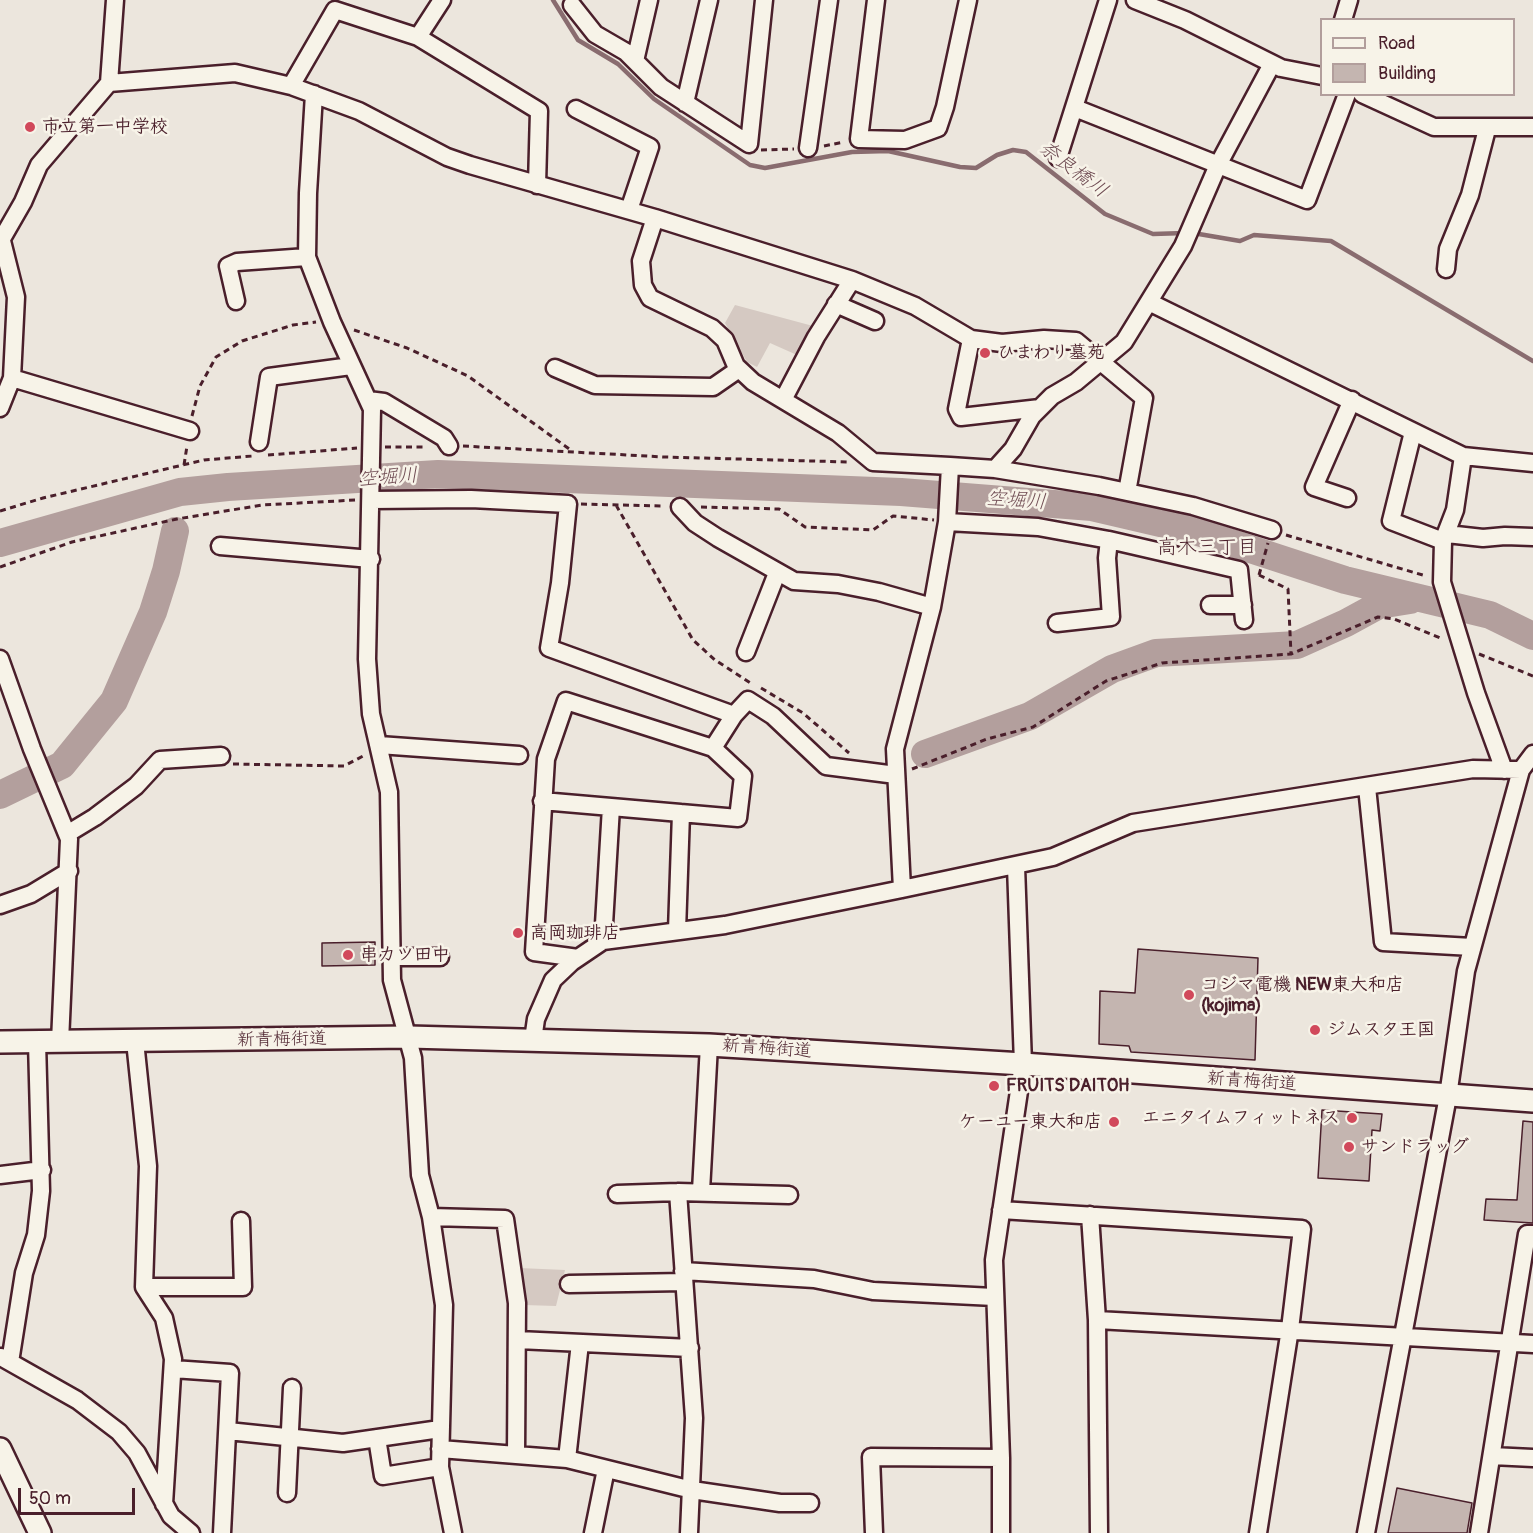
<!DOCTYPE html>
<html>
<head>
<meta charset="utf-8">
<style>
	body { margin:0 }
	#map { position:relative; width:1533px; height:1533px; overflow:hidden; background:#ece6dd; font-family:Pangolin,sans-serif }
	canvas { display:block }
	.legend { position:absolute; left:1320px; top:18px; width:195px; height:78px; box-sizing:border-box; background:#f7f3e8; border:2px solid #b29e9c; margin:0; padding:8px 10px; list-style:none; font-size:18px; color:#4a1f2b }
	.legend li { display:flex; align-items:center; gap:12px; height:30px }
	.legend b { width:30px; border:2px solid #b29e9c }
	.scale { position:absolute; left:18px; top:1488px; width:117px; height:27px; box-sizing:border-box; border:3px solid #4a1f2b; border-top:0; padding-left:8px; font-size:18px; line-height:21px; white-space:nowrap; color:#4a1f2b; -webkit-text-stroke:4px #f7f3e8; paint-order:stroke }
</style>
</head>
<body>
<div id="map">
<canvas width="1533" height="1533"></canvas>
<ul class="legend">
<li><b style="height:8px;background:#f7f3e8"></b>Road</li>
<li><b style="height:16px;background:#c4b5b0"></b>Building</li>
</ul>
<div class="scale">50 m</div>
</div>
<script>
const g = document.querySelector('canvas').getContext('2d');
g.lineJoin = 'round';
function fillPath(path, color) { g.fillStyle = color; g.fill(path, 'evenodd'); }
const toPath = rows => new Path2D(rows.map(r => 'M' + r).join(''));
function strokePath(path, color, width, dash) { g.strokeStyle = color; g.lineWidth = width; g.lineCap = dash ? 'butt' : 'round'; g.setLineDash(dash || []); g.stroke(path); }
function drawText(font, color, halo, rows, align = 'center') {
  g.font = font + ' Pangolin,"Klee One",sans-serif'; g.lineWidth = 5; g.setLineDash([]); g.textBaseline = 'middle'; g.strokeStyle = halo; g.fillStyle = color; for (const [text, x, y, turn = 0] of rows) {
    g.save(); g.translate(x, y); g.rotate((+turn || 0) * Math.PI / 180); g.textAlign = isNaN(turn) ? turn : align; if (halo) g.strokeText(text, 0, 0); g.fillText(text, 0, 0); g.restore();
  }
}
const green = toPath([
	[735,305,813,326,797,355,770,343,757,367,747,362,725,323],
	[519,1268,565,1270,556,1306,524,1305]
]);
const stream = toPath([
	[553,0,578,40,618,64,654,99,750,165,765,168,852,152,888,151,960,167,976,168,997,155,1013,150,1026,152,1105,214,1153,234,1185,233],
	[1193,233,1240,241,1254,235,1331,241,1533,361]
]);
const river = toPath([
	[0,543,180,492,228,487,438,474,901,492,1092,507,1195,531,1345,580,1490,615,1533,636],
	[925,754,1030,716,1112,669,1156,653,1297,645,1346,623,1379,605,1410,600],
	[0,795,62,765,114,701,153,612,166,571,175,531]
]);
const building = toPath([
	[375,942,375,965,322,966,322,943,375,942],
	[1138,949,1258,958,1255,1060,1131,1052,1129,1046,1099,1044,1100,991,1135,993,1138,949],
	[1322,1110,1382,1114,1380,1131,1372,1130,1369,1181,1318,1178,1322,1110],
	[1523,1121,1533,1122,1533,1223,1484,1220,1486,1199,1517,1200,1523,1121],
	[1397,1488,1472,1503,1467,1533,1388,1533,1397,1488]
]);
const path = toPath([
	[824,146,844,142],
	[761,150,794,149],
	[354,330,407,348,468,376,572,451],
	[192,416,200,386,216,357,242,341,293,325,316,322],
	[463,446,664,457,849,462],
	[385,447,426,447],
	[268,455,357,448],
	[184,465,187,446],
	[581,504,665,506],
	[616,505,693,640,715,660,752,684],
	[701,507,779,509,805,527,873,530,893,516,934,520],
	[0,511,43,498,204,460,253,456],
	[1286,535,1426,576],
	[0,567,72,542,177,519,262,505,356,500],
	[1259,575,1268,543],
	[1259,575,1288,589,1291,654],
	[1479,654,1533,676],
	[761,688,803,713,849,753],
	[233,764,344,766,365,755],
	[912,769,987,739,1033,727,1106,681,1162,663,1291,654,1378,617,1394,619,1443,639]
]);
const minor = toPath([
	[876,0,859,139,905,140,938,128,945,107,968,0],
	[1135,0,1185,20,1281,68,1322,76],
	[572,5,595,34,626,52,661,87,749,144,764,0],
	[1343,20,1349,0],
	[418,37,442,0],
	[635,61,649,0],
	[109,83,235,73,291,86,359,111,447,157,470,165,655,218,641,261,643,285,650,298,712,328,725,340,736,366,753,382,838,433,873,462,950,466,947,522,932,607,895,749,902,889,1053,857,1133,823,1473,769,1521,770,1533,754],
	[291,86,335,10,418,37,539,111,537,185],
	[314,94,308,193,307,257,332,322,372,409,367,659,371,714,389,792,392,980,413,1058,420,1175,431,1217,444,1305,440,1467,453,1533],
	[1362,94,1434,127,1533,127],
	[685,103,709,0],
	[1075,108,1307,200,1347,94],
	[576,109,650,147,629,210],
	[808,148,829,0],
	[1058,158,1108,0],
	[655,218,852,280,915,306,971,339,1002,343,1044,339,1076,341,1144,398,1127,492],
	[0,242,23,202,39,165,109,83,115,0],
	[1446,269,1448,249,1470,195,1487,129],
	[236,301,228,266,237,262,307,257],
	[1151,303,1463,456,1455,510,1443,541,1442,582,1476,693,1504,770],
	[836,304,875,321],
	[971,339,957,409,961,417,1040,408],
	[555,368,595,385,713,387,739,369],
	[12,378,190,431],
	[784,398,816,337,852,280],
	[368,400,384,402,444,438,449,446],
	[0,408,12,378,16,297,2,241],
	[1413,432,1391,521,1443,541],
	[259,442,269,377,351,366],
	[1463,456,1533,463],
	[950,466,995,469,1099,486,1193,506,1272,530],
	[995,469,1013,449,1032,416,1052,396,1076,382,1124,342,1183,246,1218,165,1272,64],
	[1347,498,1314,487,1352,400],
	[372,500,471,499,568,504,560,583,549,648,734,715],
	[680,507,695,523,718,538,794,581,838,584,879,592,932,607],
	[947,522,1038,527,1109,540,1239,570,1244,620],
	[1447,534,1483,538,1505,536,1533,537],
	[220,546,371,559],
	[1210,605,1243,605],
	[1057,623,1111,617,1107,558,1109,540],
	[746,652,777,573],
	[0,659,32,749,69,839,60,1042],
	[379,745,519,755],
	[1367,787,1383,942,1472,947],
	[542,801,738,818,743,776,713,748,734,715,748,700,773,716,826,766,896,775],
	[67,834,95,817,136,786,160,760,221,756],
	[0,905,31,894,69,871],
	[677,931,681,813],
	[603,941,611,807],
	[390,957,440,957],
	[578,958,534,952,546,759,566,701,713,748],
	[533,1040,536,1019,553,980,572,962,603,941,725,925,902,889],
	[135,1041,148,1166,144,1287,164,1318,173,1359,164,1504],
	[0,1175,42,1170],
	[701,1191,709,1045],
	[617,1194,678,1192],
	[1001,1210,1302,1229,1290,1329,1258,1533],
	[1090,1215,1097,1320,1099,1533],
	[431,1217,505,1219,517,1303,516,1455],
	[683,1271,814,1279,873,1291,994,1297],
	[569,1284,684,1282],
	[144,1287,243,1287,241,1221],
	[1097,1320,1533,1344],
	[518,1340,690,1348],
	[1,1357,77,1400,119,1432,137,1453,171,1516,191,1533],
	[10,1362,24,1273,36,1235,41,1191,37,1042],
	[173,1369,230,1373,222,1533],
	[228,1431,343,1443,440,1429],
	[377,1438,383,1476,440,1467],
	[440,1449,567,1459,692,1490,780,1503,810,1503],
	[1492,1456,1533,1458],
	[567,1459,580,1343],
	[287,1493,292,1388],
	[593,1533,606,1469],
	[689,1533,694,1418,678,1192,789,1195],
	[874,1533,871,1457,1001,1458],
	[1001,1533,1001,1458,994,1260,1023,1064,1016,866],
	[1366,1533,1448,1096,1466,971,1521,770],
	[1479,1533,1527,1234,1533,1234]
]);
const major = toPath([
	[0,1042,409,1037,709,1045,1023,1064,1533,1101],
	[0,1449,40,1533]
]);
const markers = [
	[30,127,6,"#d1495b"],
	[985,353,6,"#d1495b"],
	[518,933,6,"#d1495b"],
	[348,955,6,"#d1495b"],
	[1189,995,6,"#d1495b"],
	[1315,1030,6,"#d1495b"],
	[994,1086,6,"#d1495b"],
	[1352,1118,6,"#d1495b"],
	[1114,1122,6,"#d1495b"],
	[1349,1147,6,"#d1495b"]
];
const poiNames = [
	["市立第一中学校",42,127],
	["ひまわり墓苑",997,353],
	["高岡珈琲店",530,933],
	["串カツ田中",360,955],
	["コジマ電機 NEW東大和店",1201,985],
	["(kojima)",1201,1006],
	["ジムスタ王国",1327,1030],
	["FRUITS DAITOH",1006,1086],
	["エニタイムフィットネス",1340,1118,"right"],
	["ケーユー東大和店",1102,1122,"right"],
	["サンドラッグ",1361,1147]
];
const streetNames = [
	["新青梅街道",282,1040,-1],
	["新青梅街道",767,1049,4],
	["新青梅街道",1252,1082,4]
];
const waterNames = [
	["奈良橋川",1073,170,37],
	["空堀川",388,478,-4],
	["空堀川",1016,501,4]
];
const neighbourhoodNames = [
	["高木三丁目",1207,548]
];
fillPath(green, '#d5c9c2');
strokePath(stream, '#896c6f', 4.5);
strokePath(river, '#b39f9d', 28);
fillPath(building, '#c4b5b0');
strokePath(building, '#4a1f2b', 1.5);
strokePath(minor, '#4a1f2b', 21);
strokePath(major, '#4a1f2b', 26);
strokePath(path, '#4a1f2b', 3, [6, 4.5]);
strokePath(minor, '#f7f3e8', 16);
strokePath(major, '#f7f3e8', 21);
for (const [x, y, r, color] of markers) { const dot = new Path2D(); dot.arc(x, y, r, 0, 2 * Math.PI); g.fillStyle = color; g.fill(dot); strokePath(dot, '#f7f3e8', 2); }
drawText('bold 18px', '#4a1f2b', '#f7f3e8', poiNames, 'left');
drawText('18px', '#4a1f2b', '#f7f3e8', streetNames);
drawText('italic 20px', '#6f4c53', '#f7f3e8', waterNames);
drawText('20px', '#4a1f2b', '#f7f3e8', neighbourhoodNames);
</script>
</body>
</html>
